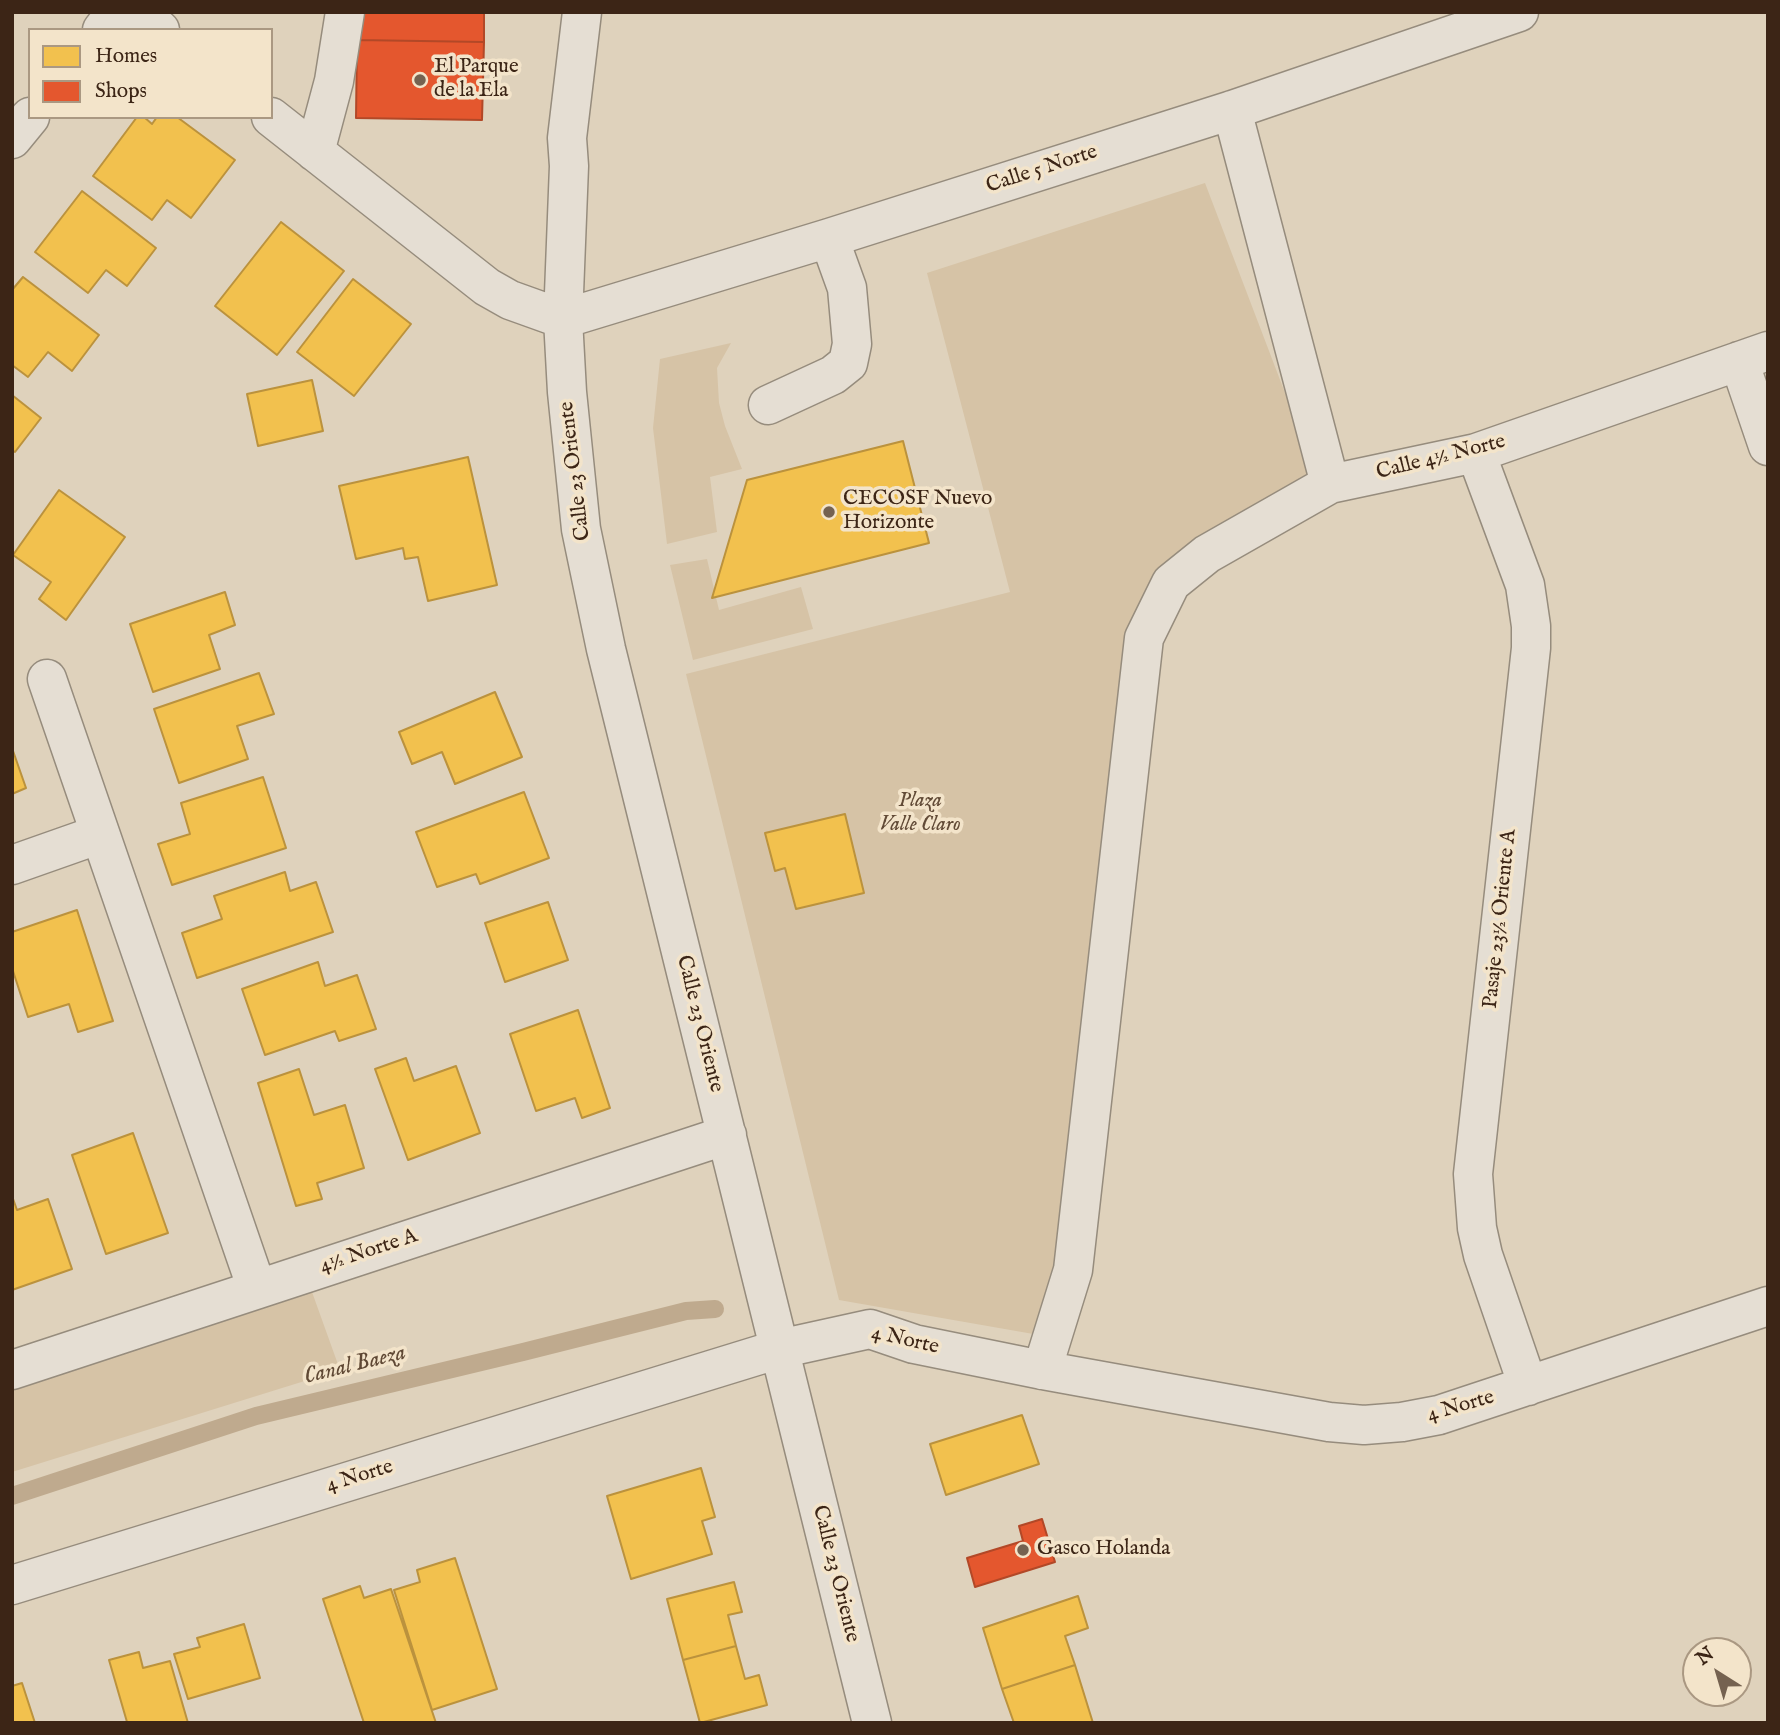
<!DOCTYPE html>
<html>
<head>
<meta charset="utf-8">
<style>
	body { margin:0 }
	#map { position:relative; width:1780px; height:1735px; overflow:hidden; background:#dfd2bc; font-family:"IM FELL English",serif }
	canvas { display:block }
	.frame { position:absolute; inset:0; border:14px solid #3c2516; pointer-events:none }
	.legend { position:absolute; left:28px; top:28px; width:245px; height:91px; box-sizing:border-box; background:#f3e4ca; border:2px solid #aa9882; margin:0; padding:9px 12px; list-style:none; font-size:21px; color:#3c2516 }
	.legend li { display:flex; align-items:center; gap:14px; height:35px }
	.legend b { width:35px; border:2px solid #aa9882 }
	.north { position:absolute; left:1682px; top:1637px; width:70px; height:70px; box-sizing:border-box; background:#f3e4ca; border:2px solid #aa9882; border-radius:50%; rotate:323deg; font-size:19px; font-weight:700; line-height:28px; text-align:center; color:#3c2516 }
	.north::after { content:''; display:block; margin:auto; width:24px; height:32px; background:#756250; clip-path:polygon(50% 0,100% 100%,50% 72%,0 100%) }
</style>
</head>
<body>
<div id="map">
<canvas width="1780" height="1735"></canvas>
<div class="frame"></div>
<ul class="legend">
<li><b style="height:19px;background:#f2c14e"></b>Homes</li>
<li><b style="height:19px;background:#e4572e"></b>Shops</li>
</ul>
<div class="north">N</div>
</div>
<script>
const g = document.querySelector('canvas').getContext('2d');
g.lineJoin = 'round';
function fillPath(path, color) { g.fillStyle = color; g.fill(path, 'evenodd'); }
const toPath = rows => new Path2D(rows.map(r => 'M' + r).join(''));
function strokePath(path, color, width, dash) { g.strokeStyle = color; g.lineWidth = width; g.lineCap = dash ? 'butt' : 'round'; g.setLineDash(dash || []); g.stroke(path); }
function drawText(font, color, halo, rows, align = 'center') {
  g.font = font + ' "IM FELL English",serif'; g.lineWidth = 7; g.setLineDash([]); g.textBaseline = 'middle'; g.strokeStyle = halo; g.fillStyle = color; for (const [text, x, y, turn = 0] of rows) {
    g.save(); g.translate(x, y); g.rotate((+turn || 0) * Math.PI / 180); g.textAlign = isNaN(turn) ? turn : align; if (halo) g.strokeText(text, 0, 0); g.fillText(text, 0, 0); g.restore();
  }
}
const green = toPath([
	[1205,183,1322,490,1164,581,1067,1265,1039,1335,839,1300,686,674,1010,592,927,273],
	[731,343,717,368,719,403,725,426,742,469,710,477,717,532,667,544,653,428,660,359],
	[707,559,719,610,801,587,813,629,693,660,670,565],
	[312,1292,340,1370,12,1472,12,1390]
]);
const homes = toPath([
	[137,117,144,117,152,124,157,117,177,117,235,160,191,218,167,200,152,220,93,176,137,117],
	[82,191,156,248,127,286,106,270,88,293,35,252,82,191],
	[281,222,344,271,277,355,215,306,281,222],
	[23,277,99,335,72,371,48,352,28,377,12,365,12,290,23,277],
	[353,279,411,324,354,396,297,352,353,279],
	[312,380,323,431,258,446,247,394,312,380],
	[12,395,41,418,15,452,12,450,12,395],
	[903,441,929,543,712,598,747,480,903,441],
	[468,457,497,585,428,601,418,557,405,559,403,548,356,559,339,486,468,457],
	[59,490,125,537,66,620,39,599,51,582,13,555,59,490],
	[225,592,235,625,209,635,220,669,153,692,130,624,225,592],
	[259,673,274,714,237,726,248,759,179,783,154,709,259,673],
	[495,692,522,757,455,784,442,752,412,764,399,732,495,692],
	[12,748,26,788,12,794,12,748],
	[263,777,286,848,172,885,158,844,190,834,181,803,263,777],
	[524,792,549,858,480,884,476,874,437,887,416,832,524,792],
	[845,814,864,893,796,909,785,868,775,871,765,833,845,814],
	[285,872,290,891,316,882,333,932,197,978,182,933,222,919,214,896,285,872],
	[548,902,568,960,505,982,485,923,548,902],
	[77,910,113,1021,78,1032,69,1004,28,1017,12,968,12,932,77,910],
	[318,962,325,986,357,975,376,1029,339,1041,335,1031,265,1055,242,989,318,962],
	[578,1010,610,1108,582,1118,575,1098,536,1111,510,1034,578,1010],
	[406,1058,414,1081,456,1066,480,1133,408,1160,375,1069,406,1058],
	[299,1069,314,1115,345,1105,364,1168,317,1183,322,1199,296,1206,258,1083,299,1069],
	[133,1133,168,1233,106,1254,72,1155,133,1133],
	[12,1196,17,1210,48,1199,72,1269,12,1290,12,1196],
	[1022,1415,1039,1464,946,1495,930,1444,1022,1415],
	[701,1468,715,1517,702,1521,712,1554,631,1579,607,1496,701,1468],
	[455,1558,497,1689,432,1710,394,1590,420,1582,417,1570,455,1558],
	[734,1582,742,1612,728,1615,736,1646,683,1660,667,1599,734,1582],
	[360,1586,364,1598,391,1589,436,1723,364,1723,323,1599,360,1586],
	[1078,1596,1088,1628,1065,1636,1075,1665,1002,1689,983,1628,1078,1596],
	[244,1624,260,1678,188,1699,174,1654,200,1647,197,1638,244,1624],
	[736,1646,745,1679,759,1675,767,1705,700,1723,683,1660,736,1646],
	[139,1652,143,1668,170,1661,188,1723,127,1722,109,1660,139,1652],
	[1075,1665,1093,1723,1014,1723,1002,1689,1075,1665],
	[22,1683,35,1723,12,1723,12,1686,22,1683]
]);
const shops = toPath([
	[358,12,484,12,484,42,357,40,358,12],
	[357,40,484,42,482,120,356,118,357,40],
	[1042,1519,1055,1562,975,1587,967,1558,1023,1541,1019,1526,1042,1519]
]);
const stream = toPath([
	[12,1496,256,1416,523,1352,686,1311,715,1309]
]);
const minor = toPath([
	[138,12,160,30],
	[582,12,567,138,569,166,563,319,567,392,581,529,606,649,872,1723],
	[102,30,116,12],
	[1232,110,1330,484],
	[271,117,487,287,510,300,563,319],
	[12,139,30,117],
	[315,152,334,81,345,12],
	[563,319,829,238,1232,110,1519,12],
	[1739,361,1768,446],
	[768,405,833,375,848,363,852,344,847,288,829,238],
	[1476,453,1525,585,1531,626,1531,648,1473,1174,1477,1228,1483,1255,1528,1386],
	[47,679,257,1289],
	[12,865,100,834],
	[12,1370,727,1135],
	[1042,1370,1073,1270,1144,638,1171,583,1207,554,1330,484,1476,453,1768,351],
	[12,1585,779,1349,870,1329,914,1344,1042,1370,1329,1422,1364,1425,1402,1422,1439,1415,1768,1306]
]);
const markers = [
	[420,80,7,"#756250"],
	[829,512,7,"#756250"],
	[1023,1550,7,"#756250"]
];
const poiNames = [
	["El Parque",434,68],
	["de la Ela",434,92],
	["CECOSF Nuevo",843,500],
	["Horizonte",843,524],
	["Gasco Holanda",1037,1550]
];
const streetNames = [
	["Calle 5 Norte",1042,170,-18],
	["Calle 4½ Norte",1441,458,-14],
	["Calle 23 Oriente",576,471,-97],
	["Pasaje 23½ Oriente A",1501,919,-84],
	["Calle 23 Oriente",699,1024,76],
	["4½ Norte A",369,1252,-18],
	["4 Norte",905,1341,13],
	["4 Norte",1461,1407,-16],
	["4 Norte",360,1477,-17],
	["Calle 23 Oriente",835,1574,76]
];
const parkNames = [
	["Plaza",920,802],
	["Valle Claro",920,826]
];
const waterNames = [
	["Canal Baeza",355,1366,-14]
];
fillPath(green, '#d6c3a6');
fillPath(homes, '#f2c14e');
strokePath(homes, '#bb923d', 2);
fillPath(shops, '#e4572e');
strokePath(shops, '#b24827', 2);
strokePath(stream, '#bfaa8e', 18);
strokePath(minor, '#968c7d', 41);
strokePath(minor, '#e5ded3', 38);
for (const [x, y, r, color] of markers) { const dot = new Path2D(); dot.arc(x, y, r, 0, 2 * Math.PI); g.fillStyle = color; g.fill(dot); strokePath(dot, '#f3e4ca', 2.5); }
drawText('21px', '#3c2516', '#f3e4ca', poiNames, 'left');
drawText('21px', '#3c2516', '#f3e4ca', streetNames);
drawText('italic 21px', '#614a36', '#f3e4ca', parkNames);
drawText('italic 23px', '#5f4834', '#f3e4ca', waterNames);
</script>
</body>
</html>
